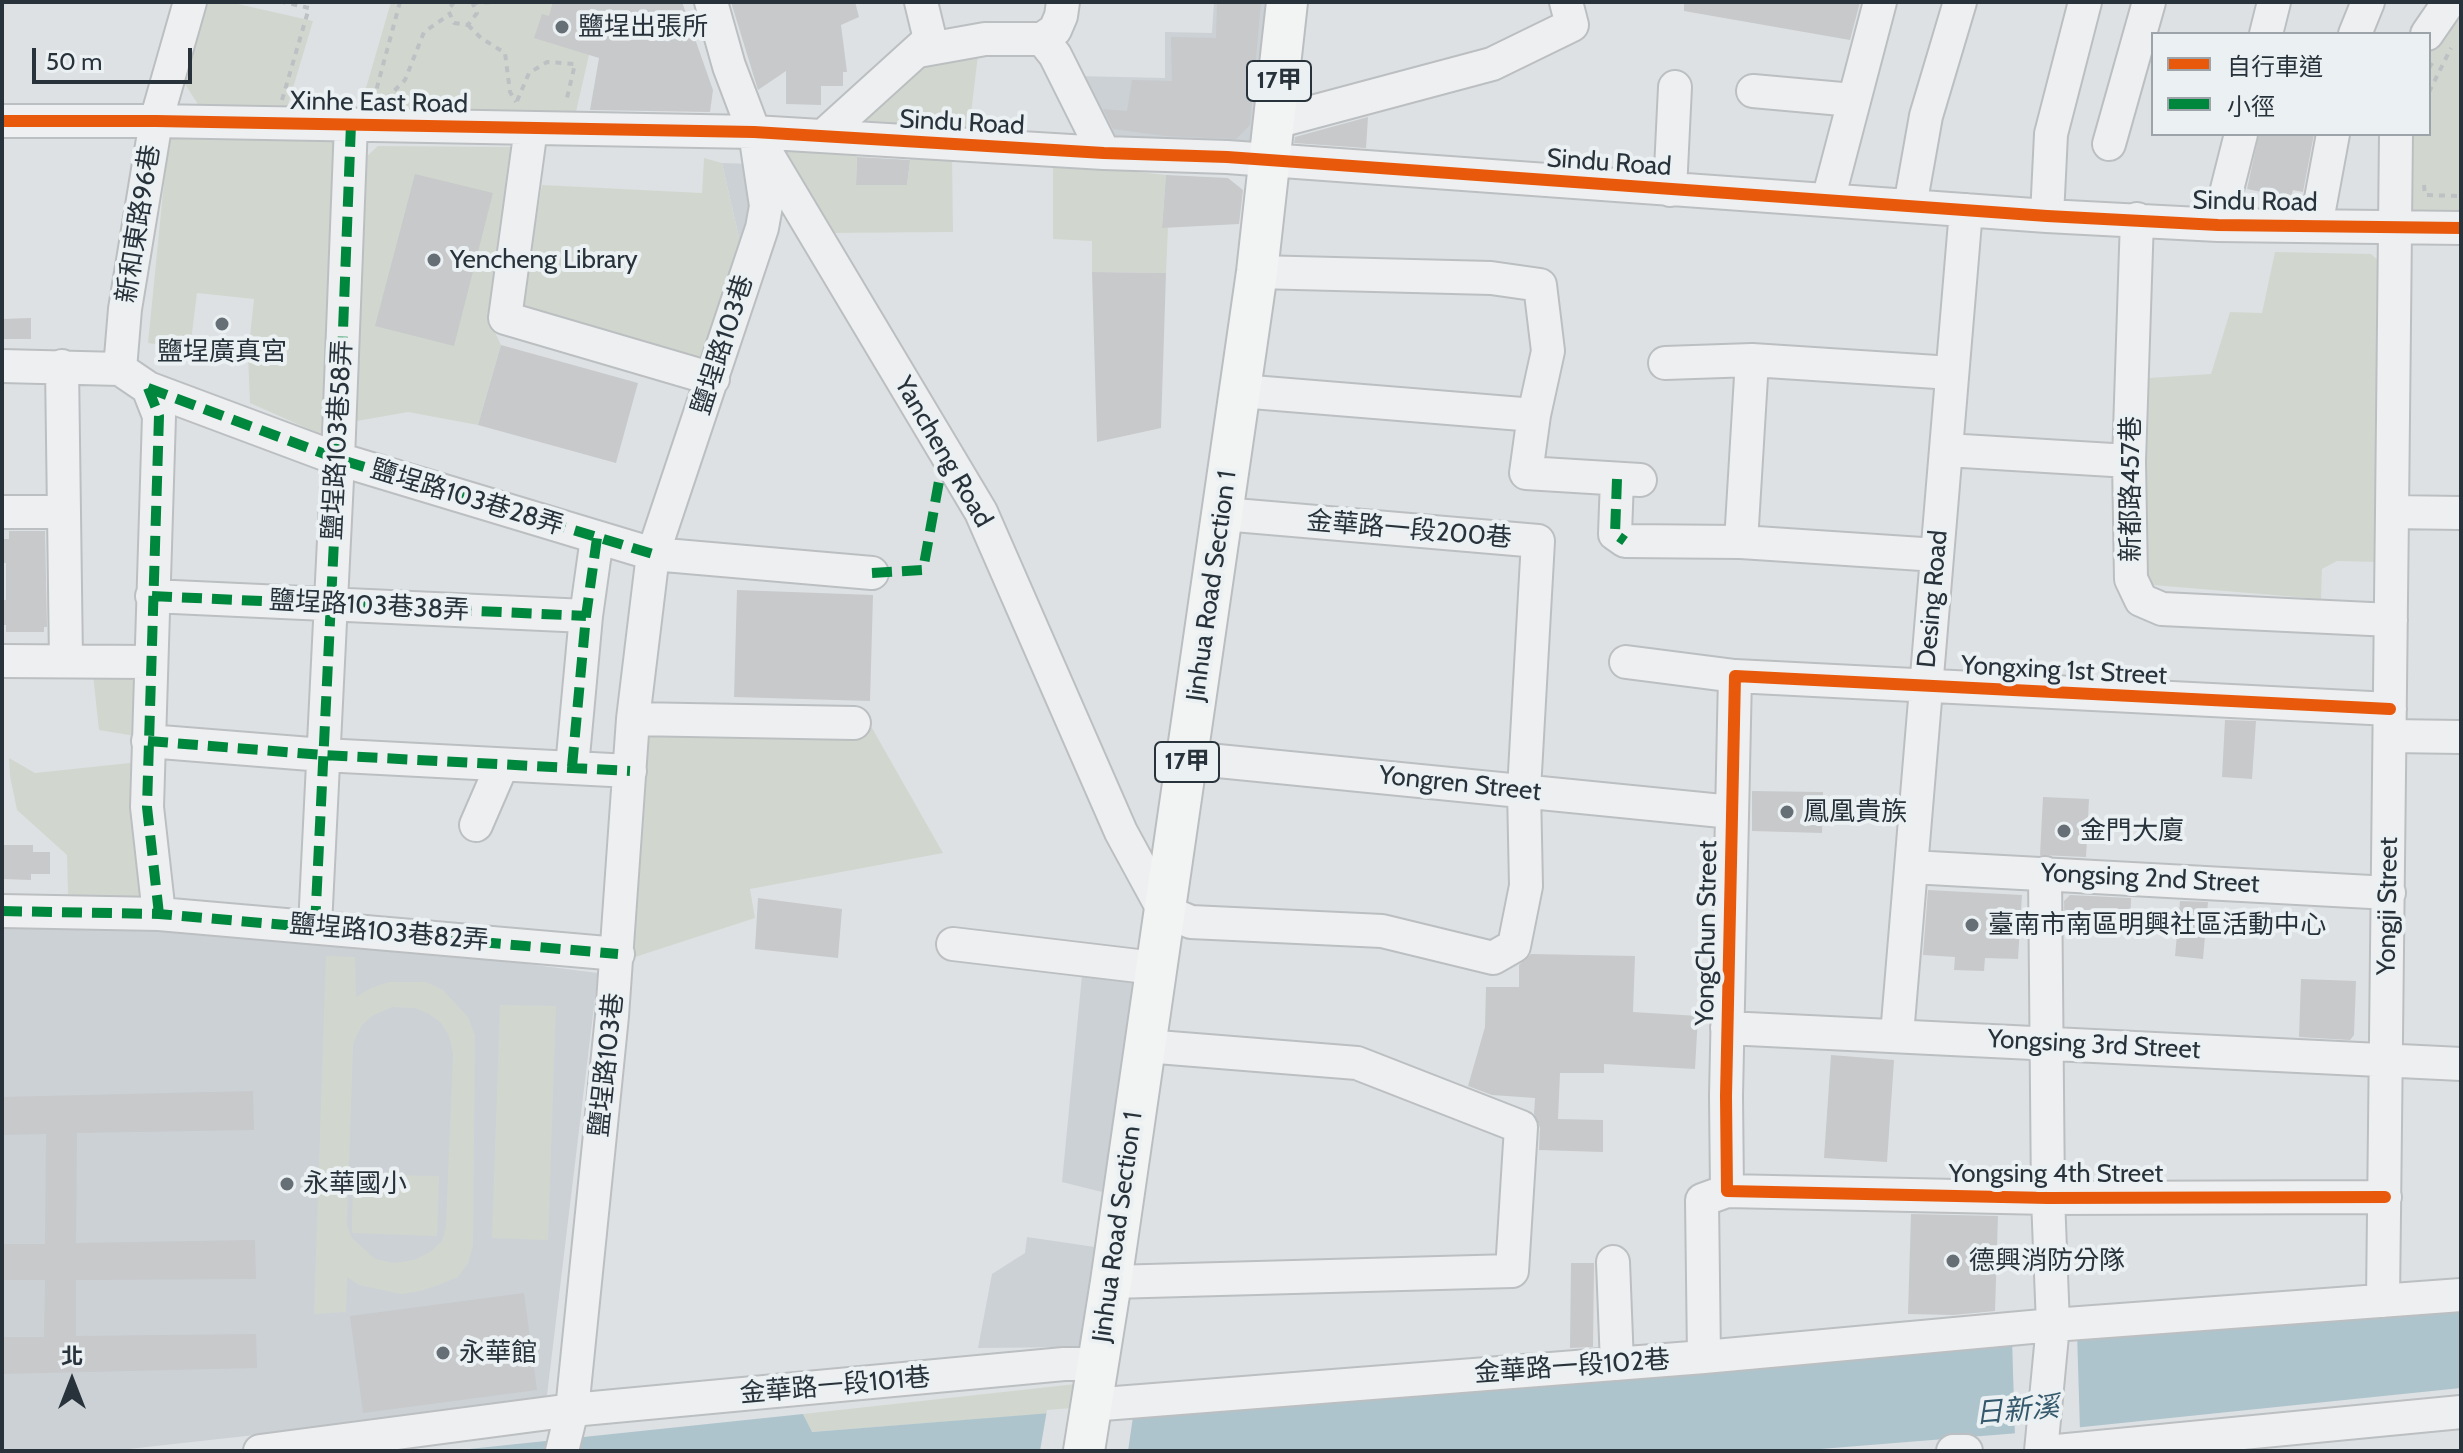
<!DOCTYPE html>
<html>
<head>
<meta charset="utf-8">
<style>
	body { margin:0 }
	#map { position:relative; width:2463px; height:1453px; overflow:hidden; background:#dee1e3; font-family:Cabin,"Noto Sans TC",sans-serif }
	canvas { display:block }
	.frame { position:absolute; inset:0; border:4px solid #27323b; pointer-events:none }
	.legend { position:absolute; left:2151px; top:32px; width:280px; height:104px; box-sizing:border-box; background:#ebf0f3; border:2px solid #9da4a9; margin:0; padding:10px 14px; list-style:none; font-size:24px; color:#27323b }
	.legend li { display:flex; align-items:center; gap:16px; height:40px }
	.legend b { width:40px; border:2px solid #9da4a9 }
	.north { position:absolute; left:32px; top:1341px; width:80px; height:80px; -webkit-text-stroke:6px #ebf0f3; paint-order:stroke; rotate:0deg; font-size:22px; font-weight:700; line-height:32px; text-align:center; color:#27323b }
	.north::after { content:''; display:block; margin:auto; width:28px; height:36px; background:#27323b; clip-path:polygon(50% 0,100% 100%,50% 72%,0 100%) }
	.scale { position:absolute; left:32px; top:48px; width:160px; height:36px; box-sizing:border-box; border:4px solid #27323b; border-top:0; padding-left:10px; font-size:24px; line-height:28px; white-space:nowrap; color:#27323b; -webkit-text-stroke:6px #ebf0f3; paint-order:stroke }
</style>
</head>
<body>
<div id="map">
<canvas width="2463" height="1453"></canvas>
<div class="frame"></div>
<ul class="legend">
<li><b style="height:10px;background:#e8590c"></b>自行車道</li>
<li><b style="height:10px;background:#00873e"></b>小徑</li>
</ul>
<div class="north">北</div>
<div class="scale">50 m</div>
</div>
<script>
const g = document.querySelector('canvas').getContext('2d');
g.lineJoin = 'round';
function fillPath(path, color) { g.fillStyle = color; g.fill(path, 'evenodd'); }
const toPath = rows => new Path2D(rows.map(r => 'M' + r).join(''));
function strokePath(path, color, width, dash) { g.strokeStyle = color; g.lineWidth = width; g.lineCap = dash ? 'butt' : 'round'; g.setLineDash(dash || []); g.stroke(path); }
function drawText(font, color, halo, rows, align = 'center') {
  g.font = font + ' Cabin,"Noto Sans TC",sans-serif'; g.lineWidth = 8; g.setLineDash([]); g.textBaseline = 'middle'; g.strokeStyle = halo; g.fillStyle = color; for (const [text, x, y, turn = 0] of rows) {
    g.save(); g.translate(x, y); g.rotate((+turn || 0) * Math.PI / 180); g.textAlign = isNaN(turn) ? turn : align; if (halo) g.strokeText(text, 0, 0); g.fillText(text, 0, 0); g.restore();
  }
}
const built = toPath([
	[1214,2,1265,2,1255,146,1106,139,1076,76,1165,78,1165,32,1212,33],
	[722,163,752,164,752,237,740,242],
	[2,924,289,934,598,973,547,1395,534,1404,111,1451,2,1451],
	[1083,965,1139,974,1102,1192,1062,1182],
	[1027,1237,1095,1247,1080,1347,978,1348,992,1274,1025,1253]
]);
const green = toPath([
	[208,2,229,2,313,21,287,108,199,106,185,84],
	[391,2,601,2,576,112,359,112],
	[2461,3,2461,214,2404,212,2404,134,2429,134,2429,48],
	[979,47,968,138,845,129,921,58],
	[347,131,331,439,250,403,248,355,254,299,197,293,190,349,148,343,169,132],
	[378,146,512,147,489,319,501,345,478,425,408,412,357,421,366,157],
	[783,147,857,153,856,185,907,185,911,152,952,155,953,232,826,233],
	[704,158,722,163,740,242,710,372,521,310,542,185,702,193],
	[1053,163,1166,175,1162,227,1168,228,1166,273,1092,272,1092,241,1053,239],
	[2275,252,2371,254,2380,262,2378,562,2337,561,2322,569,2321,599,2153,585,2143,567,2138,390,2149,378,2211,374,2230,312,2262,313],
	[93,675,143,676,141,737,99,730],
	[641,727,872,728,943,853,750,889,755,918,632,958],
	[9,758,35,773,139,762,146,907,68,894,67,855,17,810,10,776],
	[326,956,355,957,356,997,371,988,389,982,426,982,443,990,468,1017,475,1035,473,1246,468,1263,458,1277,441,1284,420,1291,401,1294,359,1285,347,1277,346,1312,314,1314],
	[392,1007,415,1008,429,1014,441,1023,449,1036,453,1053,446,1227,442,1241,430,1252,414,1260,394,1263,375,1259,352,1238,347,1225,353,1044,362,1025,372,1016],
	[500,1005,556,1006,548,1240,492,1238],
	[353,1174,439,1176,437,1236,352,1233],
	[1076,1384,1074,1412,811,1432,803,1414]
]);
const water = toPath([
	[2461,1301,2461,1388,2044,1431,1796,1451,450,1451,803,1414,812,1432]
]);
const pier = toPath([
	[2077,1332,2080,1431,2015,1437,2012,1338],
	[1135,1403,1128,1451,1040,1451,1047,1410]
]);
const building = toPath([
	[553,2,682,2,713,90,710,112,590,110,599,58,534,38,542,14,549,16],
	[731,2,855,2,859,17,841,25,847,72,843,72,843,86,821,86,821,105,786,104,786,71,758,90],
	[1217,2,1261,2,1250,125,1236,139,1165,136,1113,129,1103,109,1127,111,1132,80,1172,81,1171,37,1216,38],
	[1684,2,1860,2,1850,40,1684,11],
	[1368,117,1366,148,1294,143,1295,137],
	[2259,134,2314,134,2303,192,2293,190,2291,198,2247,189],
	[857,157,910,160,907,185,856,185],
	[415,174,493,193,454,346,375,326],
	[1166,175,1228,178,1243,190,1239,224,1162,228],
	[1092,272,1166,273,1161,428,1097,442],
	[31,318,31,339,2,339,2,319],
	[501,345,638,383,616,463,478,425],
	[9,531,45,531,47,627,44,627,44,632,6,632,6,625,2,625,2,600,6,600,6,563,2,563,2,539,9,539],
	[737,590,873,595,870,701,734,697],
	[2225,720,2256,721,2252,779,2222,777],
	[1752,791,1823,792,1822,833,1752,831],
	[2043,797,2089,799,2086,857,2040,855],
	[2,845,33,845,33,852,50,852,50,874,31,874,31,880,2,879],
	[1928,890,2022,895,2018,959,1985,958,1984,971,1954,970,1955,957,1923,955],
	[2070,895,2131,898,2130,935,2065,932,2064,901],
	[758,898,842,909,838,958,755,949],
	[2180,901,2208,902,2203,959,2175,956],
	[1531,954,1635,956,1633,1012,1698,1016,1695,1069,1604,1064,1604,1073,1560,1073,1558,1119,1603,1120,1603,1152,1539,1150,1540,1128,1534,1114,1535,1098,1492,1095,1468,1086,1485,1027,1486,987,1519,987,1519,965],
	[2301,979,2356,981,2354,1035,2350,1040,2299,1037],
	[1831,1055,1894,1060,1887,1162,1824,1158],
	[253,1091,254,1130,77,1133,76,1243,255,1240,256,1279,76,1280,76,1336,256,1334,257,1368,2,1374,2,1337,44,1337,45,1280,2,1280,2,1244,45,1244,46,1134,2,1135,2,1097],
	[1911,1214,1998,1216,1995,1311,1953,1315,1908,1314],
	[1571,1263,1594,1263,1593,1347,1570,1348],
	[524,1293,537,1390,363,1413,350,1316]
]);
const path = toPath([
	[454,2,448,10,454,23,468,25,477,13,472,2],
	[472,3,497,2],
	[468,25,481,38,505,53,510,92,516,102],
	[2429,68,2434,60],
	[2429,92,2451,48],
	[381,99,376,91,400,2],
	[386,99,405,80,424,32,450,14],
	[282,100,309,8,283,2],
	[517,101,529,73,547,62,575,64,566,102],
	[2424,185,2425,195,2461,196]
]);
const minor = toPath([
	[190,2,156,121,125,309,120,369,148,388,338,459,653,554,872,573],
	[711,2,729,66,754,132,981,512,1121,832,1164,911,1191,922,1382,931,1493,958,1514,946,1526,886,1524,790,1538,541,1223,514],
	[1063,2,1061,16,1055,30,1042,39,1055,55,1104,153],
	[2266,34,2274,2],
	[2355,34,2368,2],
	[2427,34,2449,2],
	[918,51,985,39,1042,39],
	[1753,91,1853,100],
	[2,121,156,121,754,132,1104,153,1227,157,2047,216,2218,225,2461,228],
	[1275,122,1492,64,1572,25,1566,2],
	[531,128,505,318,713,379],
	[823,136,930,39,921,2],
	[2109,144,2149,2],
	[1670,190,1675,87],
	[1828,200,1880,2],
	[1910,206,1926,116,1960,2],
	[2047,216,2051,134,2085,2],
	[2137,219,2129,461,2131,579,2141,600,2162,609,2391,620],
	[2218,225,2241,134],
	[2316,226,2333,134],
	[1257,272,1491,278,1540,285,1548,351,1534,415,1526,473,1640,480],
	[1665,363,1752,360,1952,373],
	[2,366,120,369],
	[62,366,66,661],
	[148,388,159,416,147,807,159,914],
	[1240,391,1534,415],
	[1946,450,2129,461],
	[1617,479,1615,534,1625,541,1741,542,1937,555],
	[2,512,64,512],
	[2392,512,2396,134],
	[1741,542,1752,360],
	[152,596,586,616],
	[2,661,150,662],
	[1626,662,1735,676,2390,709],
	[633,719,854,723],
	[2390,736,2461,737],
	[148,741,323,755,630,771],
	[1188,758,1732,812],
	[572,767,586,616,597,538],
	[476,825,502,765],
	[1911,867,2389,893],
	[2,911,159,914,618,954],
	[315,926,338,459,351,124],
	[953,944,1155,968],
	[1727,1028,2461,1064],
	[1897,1035,1966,210],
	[1727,1191,1726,1096,1735,676],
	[1613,1262,1617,1364],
	[1111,1282,1512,1271,1521,1127,1357,1063,1145,1046],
	[2383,1301,2392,512,2461,513],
	[1704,1357,1702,1200,1727,1191,2048,1198,2385,1197],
	[1090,1405,1704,1357,2053,1325,2461,1295],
	[260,1451,572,1410,1064,1364,1097,1364],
	[562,1451,572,1410,612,1016,633,719,653,554,762,228,766,206,757,146],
	[1953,1451,1966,1451],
	[2041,1451,2053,1325,2048,1198,2045,873],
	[2057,1451,2461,1412]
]);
const major = toPath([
	[1084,1451,1111,1282,1257,272,1287,2]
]);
const quiet = toPath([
	[148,388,338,459,653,554],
	[148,388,159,416,147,807,159,914],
	[1617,479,1615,534,1625,541],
	[872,573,923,570,941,470],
	[152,596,586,616],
	[148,741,323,755,630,771],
	[572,767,586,616,597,538],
	[2,911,159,914,618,954],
	[315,926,338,459,351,124]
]);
const cycleway = toPath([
	[2,121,156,121,754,132,1104,153,1227,157,2047,216,2218,225,2461,228],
	[2385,1197,2048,1198,1727,1191,1726,1096,1735,676,2390,709]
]);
const markers = [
	[562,27,8,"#676f76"],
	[434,260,8,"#676f76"],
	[222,324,8,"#676f76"],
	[1787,812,8,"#676f76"],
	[2064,831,8,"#676f76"],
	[1972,925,8,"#676f76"],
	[287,1184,8,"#676f76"],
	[1953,1261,8,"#676f76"],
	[443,1353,8,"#676f76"]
];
const shields = [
	[1279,81,64],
	[1187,762,64]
];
const shieldNames = [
	["17甲",1279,81],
	["17甲",1187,762]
];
const poiNames = [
	["鹽埕出張所",578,27],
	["Yencheng Library",450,260],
	["鹽埕廣真宮",222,352,"center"],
	["鳳凰貴族",1803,812],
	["金門大廈",2080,831],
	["臺南市南區明興社區活動中心",1988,925],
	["永華國小",303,1184],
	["德興消防分隊",1969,1261],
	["永華館",459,1353]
];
const streetNames = [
	["Xinhe East Road",379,103,1],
	["Sindu Road",962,123,3],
	["Sindu Road",1609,163,4],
	["Sindu Road",2255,202,1],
	["新和東路96巷",139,224,-81],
	["鹽埕路103巷",723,345,-72],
	["鹽埕路103巷58弄",338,440,-87],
	["Yancheng Road",943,452,60],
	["新都路457巷",2131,489,-90],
	["鹽埕路103巷28弄",467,498,17],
	["金華路一段200巷",1409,530,5],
	["Jinhua Road Section 1",1212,586,-82],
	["Desing Road",1933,599,-85],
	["鹽埕路103巷38弄",369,606,3],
	["Yongxing 1st Street",2064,671,3],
	["Yongren Street",1460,784,6],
	["Yongsing 2nd Street",2150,879,3],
	["Yongji Street",2388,906,-89],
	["鹽埕路103巷82弄",389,933,5],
	["YongChun Street",1707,933,-89],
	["Yongsing 3rd Street",2094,1045,3],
	["鹽埕路103巷",607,1065,-84],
	["Yongsing 4th Street",2056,1174],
	["Jinhua Road Section 1",1118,1227,-82],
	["金華路一段102巷",1572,1367,-4],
	["金華路一段101巷",835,1386,-5]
];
const waterNames = [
	["日新溪",2017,1411,-5]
];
fillPath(built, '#ccd1d6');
fillPath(green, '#d1d7cf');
fillPath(water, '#aec4cd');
fillPath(pier, '#dee1e3');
fillPath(building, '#c7c9cb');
strokePath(minor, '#bcbfc1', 36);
strokePath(major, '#bbbec1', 44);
strokePath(path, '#bdc1c4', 4, [6, 6]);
strokePath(minor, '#eeeff0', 32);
strokePath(major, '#f2f4f4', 40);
strokePath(quiet, '#00873e', 10, [20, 10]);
strokePath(cycleway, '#e8590c', 12);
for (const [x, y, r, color] of markers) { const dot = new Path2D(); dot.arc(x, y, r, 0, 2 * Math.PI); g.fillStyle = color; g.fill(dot); strokePath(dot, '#ebf0f3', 3); }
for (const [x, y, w] of shields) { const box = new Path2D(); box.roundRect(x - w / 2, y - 20, w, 40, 6); g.fillStyle = '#ebf0f3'; g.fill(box); strokePath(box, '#27323b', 2); }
drawText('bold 24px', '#27323b', null, shieldNames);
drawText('26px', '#27323b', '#ebf0f3', poiNames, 'left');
drawText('26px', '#27323b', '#ebf0f3', streetNames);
drawText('italic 28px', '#34596c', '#ebf0f3', waterNames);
</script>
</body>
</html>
